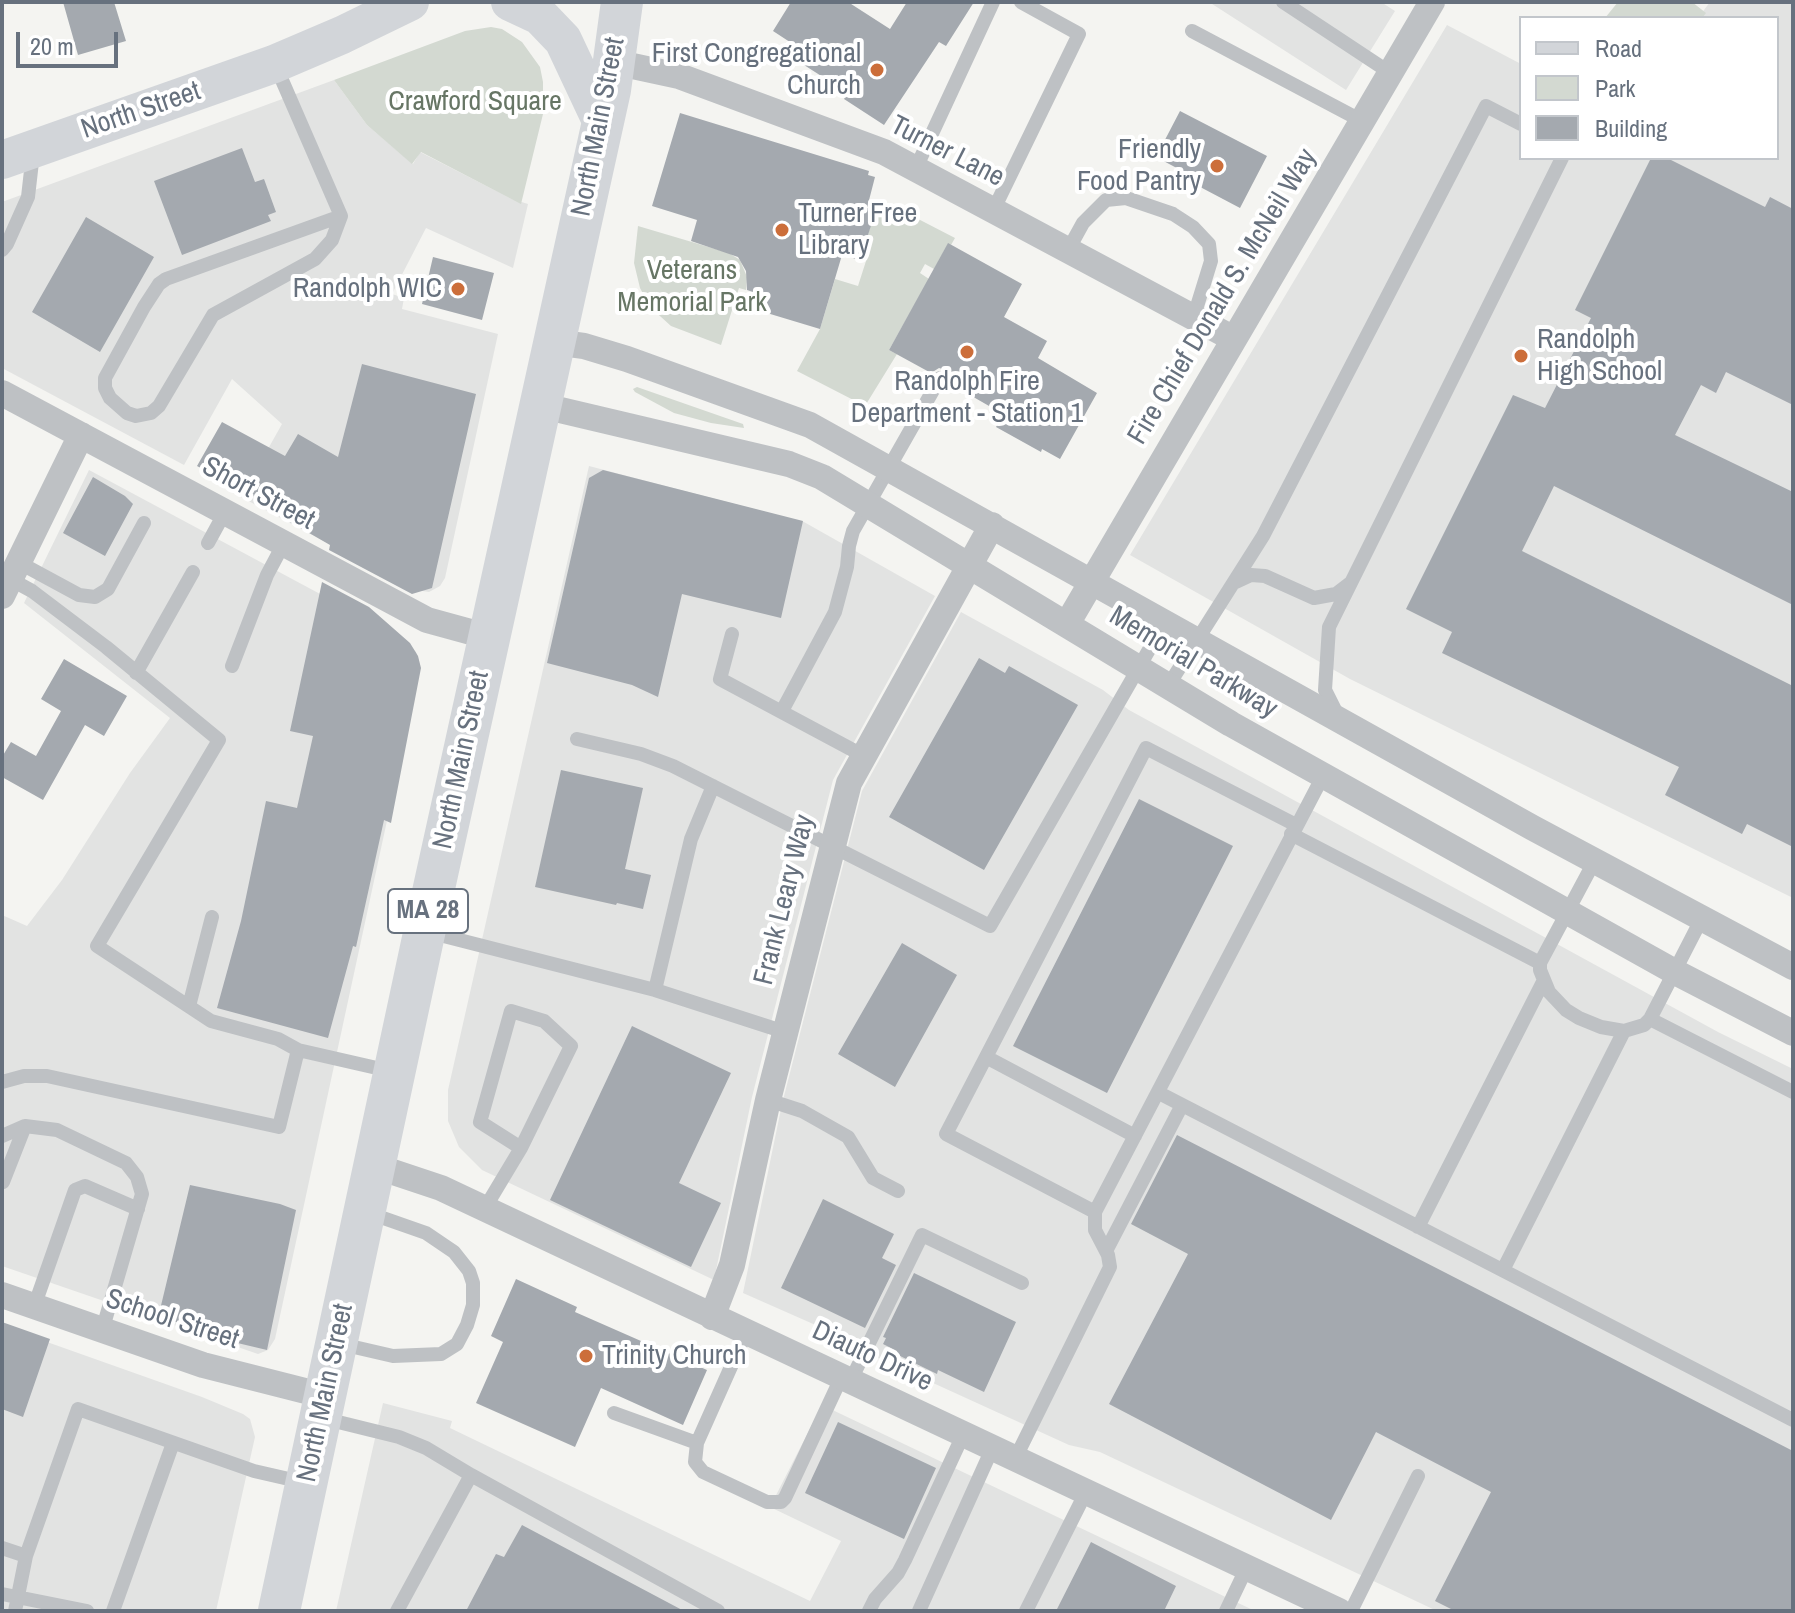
<!DOCTYPE html>
<html>
<head>
<meta charset="utf-8">
<style>
	body { margin:0 }
	#map { position:relative; width:1795px; height:1613px; overflow:hidden; background:#f4f4f1; font-family:"Archivo Narrow",sans-serif }
	canvas { display:block }
	.frame { position:absolute; inset:0; border:4px solid #67717e; pointer-events:none }
	.legend { position:absolute; left:1519px; top:16px; width:260px; height:144px; box-sizing:border-box; background:#fff; border:2px solid #c2c6cb; margin:0; padding:10px 14px; list-style:none; font-size:24px; color:#67717e }
	.legend li { display:flex; align-items:center; gap:16px; height:40px }
	.legend b { width:40px; border:2px solid #c2c6cb }
	.scale { position:absolute; left:16px; top:32px; width:102px; height:36px; box-sizing:border-box; border:4px solid #67717e; border-top:0; padding-left:10px; font-size:24px; line-height:28px; white-space:nowrap; color:#67717e; -webkit-text-stroke:6px #fff; paint-order:stroke }
</style>
</head>
<body>
<div id="map">
<canvas width="1795" height="1613"></canvas>
<div class="frame"></div>
<ul class="legend">
<li><b style="height:10px;background:#d2d5d9"></b>Road</li>
<li><b style="height:22px;background:#d3d9d1"></b>Park</li>
<li><b style="height:22px;background:#a4a9af"></b>Building</li>
</ul>
<div class="scale">20 m</div>
</div>
<script>
const g = document.querySelector('canvas').getContext('2d');
g.lineJoin = 'round';
function fillPath(path, color) { g.fillStyle = color; g.fill(path, 'evenodd'); }
const toPath = rows => new Path2D(rows.map(r => 'M' + r).join(''));
function strokePath(path, color, width, dash) { g.strokeStyle = color; g.lineWidth = width; g.lineCap = dash ? 'butt' : 'round'; g.setLineDash(dash || []); g.stroke(path); }
function drawText(font, color, halo, rows, align = 'center') {
  g.font = font + ' "Archivo Narrow",sans-serif'; g.lineWidth = 8; g.setLineDash([]); g.textBaseline = 'middle'; g.strokeStyle = halo; g.fillStyle = color; for (const [text, x, y, turn = 0] of rows) {
    g.save(); g.translate(x, y); g.rotate((+turn || 0) * Math.PI / 180); g.textAlign = isNaN(turn) ? turn : align; if (halo) g.strokeText(text, 0, 0); g.fillText(text, 0, 0); g.restore();
  }
}
const built = toPath([
	[1209,2,1381,2,1395,11,1346,90],
	[1710,2,1793,2,1793,898,1350,679,1130,555,1447,25,1521,64,1521,158,1777,158,1777,18,1698,18],
	[334,80,367,125,413,164,420,152,512,199,528,204,513,268,426,228,392,294,404,298,402,309,498,334,445,578,440,586,429,592,416,590,241,497,282,424,232,379,184,465,2,368,2,202],
	[589,466,804,522,935,596,833,780,752,1097,714,1280,482,1170,459,1147,448,1121,448,1090],
	[89,470,404,639,416,652,420,668,275,1339,268,1350,258,1354,2,1266,2,915,27,926,62,880,130,773,170,718,24,603],
	[961,612,1103,690,1129,710,1718,1032,1793,1069,1793,1611,1437,1611,1100,1452,1069,1445,852,1346,854,1342,743,1293,782,1104,862,791],
	[2,1326,202,1397,243,1414,250,1419,255,1437,216,1611,2,1611],
	[383,1403,452,1421,450,1428,810,1601,841,1541,770,1507,822,1405,1255,1611,336,1611]
]);
const green = toPath([
	[1618,2,1692,2,1706,13,1702,18,1605,18],
	[491,27,502,29,522,42,540,67,543,82,543,114,521,204,421,152,412,164,367,125,334,80,465,31],
	[883,204,895,207,955,238,951,245,948,244,934,269,925,264,920,273,929,279,889,350,897,354,865,406,797,371,820,329,835,279,858,286,866,261,861,258,874,214,879,215],
	[638,226,729,253,740,260,747,277,746,290,739,288,721,345,671,326,650,307,640,288,634,263],
	[637,387,743,424,744,428,711,423,674,413,635,392,633,389]
]);
const building = toPath([
	[63,2,114,2,126,41,78,55],
	[791,2,848,2,890,29,907,2,974,2,946,46,939,42,884,125,844,99,848,93,793,58,799,48,773,31],
	[1180,111,1267,156,1240,208,1185,179,1188,174,1156,157],
	[680,113,869,171,868,175,875,177,867,208,876,210,860,260,842,255,820,329,757,310,762,295,747,290,746,271,738,257,691,241,697,220,652,206],
	[242,148,255,182,264,179,276,212,268,215,271,221,182,255,154,181],
	[1651,158,1667,158,1765,207,1770,197,1793,209,1793,405,1726,372,1716,393,1701,385,1675,435,1793,492,1793,605,1554,486,1522,551,1793,686,1793,847,1747,824,1742,834,1665,795,1679,767,1442,653,1452,632,1406,609,1513,395,1545,408,1591,318,1575,310],
	[86,217,154,257,100,352,32,312],
	[948,243,1022,284,1004,317,1047,341,1038,358,1097,393,1060,459,1042,449,1041,452,996,427,1003,414,949,383,950,377,946,370,939,368,931,373,889,350],
	[433,257,494,273,482,320,422,304],
	[362,364,476,394,432,588,412,594,329,550,330,545,264,507,266,503,197,466,222,422,285,456,298,434,338,457],
	[603,470,803,521,781,618,682,594,658,697,632,685,547,663,589,478],
	[93,477,125,496,133,504,105,556,63,533],
	[322,582,369,607,410,643,418,656,421,668,391,823,384,820,356,947,353,946,328,1038,217,1008,241,921,266,801,297,808,313,736,290,731],
	[979,658,1005,673,1009,666,1078,705,984,870,889,817],
	[64,659,127,696,104,736,85,725,43,800,2,777,2,757,11,742,36,756,61,711,41,699],
	[561,770,643,788,625,869,651,875,643,909,617,903,616,905,535,887],
	[1139,799,1233,846,1107,1093,1013,1046],
	[902,943,957,975,895,1087,838,1054],
	[632,1026,731,1073,679,1183,721,1203,691,1267,550,1200],
	[1177,1135,1793,1451,1793,1611,1455,1611,1435,1601,1491,1492,1376,1432,1331,1520,1109,1404,1188,1254,1131,1224],
	[190,1185,280,1204,296,1210,267,1350,212,1337,212,1334,184,1328,185,1324,158,1318],
	[823,1199,894,1234,882,1258,896,1265,865,1328,781,1288],
	[914,1273,1016,1322,984,1392,938,1370,937,1374,896,1354,897,1351,883,1344,886,1338,883,1337],
	[516,1279,577,1307,575,1312,707,1370,683,1425,601,1388,575,1447,476,1403,503,1342,491,1336],
	[2,1322,50,1339,23,1417,2,1409],
	[838,1422,936,1468,904,1539,805,1493],
	[522,1525,684,1611,466,1611,496,1554,504,1557],
	[1091,1542,1176,1586,1164,1611,1056,1611]
]);
const service = toPath([
	[1283,2,1392,74],
	[1192,31,1364,122],
	[275,64,341,216,332,240,315,259,213,315,159,406,151,413,136,416,127,413,110,398,105,388,105,378,144,307,159,284,166,279,341,216],
	[916,168,993,2],
	[993,211,1079,34,1021,2],
	[2,250,7,244,28,197,33,153],
	[1067,252,1083,223,1106,200,1126,198,1173,214,1193,227,1209,244,1211,261,1194,316],
	[208,543,225,512],
	[18,562,79,595,95,597,108,589,144,523],
	[10,579,32,591,106,647,219,740,97,946,211,1021,278,1039,298,1050],
	[1236,582,1251,575,1265,576,1314,598,1336,594,1349,584],
	[732,634,720,679,864,756],
	[232,666,267,575,284,543],
	[136,673,193,572],
	[1168,686,1263,536,1486,106,1521,124],
	[782,711,835,612,847,567,849,546,853,531,940,378],
	[1337,714,1325,690,1329,627,1562,158],
	[577,739,641,754,673,766,990,926,1165,622],
	[1291,834,1540,963],
	[1594,862,1540,963,1540,970,1549,992,1566,1010,1579,1018,1601,1027,1624,1031,1644,1025,1650,1019,1702,918],
	[428,932,655,990,785,1032],
	[655,990,691,839,713,786],
	[189,1006,212,917],
	[1650,1019,1793,1092],
	[986,1057,1146,748,1296,825],
	[2,1082,24,1076,47,1076,279,1127,298,1050,390,1071],
	[1159,1093,1793,1420],
	[768,1100,802,1111,848,1137,873,1178,898,1191],
	[2,1136,25,1126,57,1130,126,1163,137,1177,142,1194,102,1331],
	[3,1182,25,1126],
	[485,1208,521,1148,571,1046,544,1021,511,1011,480,1122,521,1148],
	[1095,1212,946,1134,986,1057,1135,1136],
	[1418,1227,1543,982],
	[1106,1251,1182,1105],
	[1503,1270,1624,1031],
	[34,1307,75,1190,85,1186,138,1209],
	[746,1333,697,1443,695,1462,703,1472,767,1502,781,1502,785,1498,841,1378],
	[341,1344,393,1356,441,1354,457,1344,467,1325,473,1305,473,1283,469,1271,454,1252,426,1233,366,1212],
	[850,1382,922,1235,1022,1283],
	[614,1413,697,1443],
	[322,1418,399,1437,426,1448,471,1475,397,1611],
	[1015,1459,1110,1267,1108,1255,1095,1230,1095,1212,1323,776],
	[471,1475,718,1611],
	[2,1548,26,1556],
	[2,1594,87,1611],
	[15,1611,26,1556,78,1409,254,1471,302,1482],
	[113,1611,173,1443],
	[869,1611,875,1599,898,1573,905,1560,963,1435],
	[919,1611,992,1449],
	[1026,1611,1086,1492],
	[1226,1611,1247,1567],
	[1351,1611,1418,1476]
]);
const minor = toPath([
	[614,62,679,76,884,152,1234,339],
	[554,342,584,346,627,359,810,425,1533,828,1793,967],
	[2,393,427,620,489,637],
	[539,405,789,464,822,477,1231,724,1675,972,1793,1033],
	[2,596,81,435],
	[1067,624,1432,2],
	[375,1166,441,1188,1339,1611],
	[2,1295,203,1365,325,1396],
	[712,1317,732,1265,768,1100,849,783,992,525]
]);
const secondary = toPath([
	[510,2,540,16,563,40,602,123],
	[2,160,274,64,342,35,410,2]
]);
const primary = toPath([
	[279,1611,428,915,610,90,622,2]
]);
const markers = [
	[877,70,8,"#cc6e3a"],
	[1217,166,8,"#cc6e3a"],
	[782,230,8,"#cc6e3a"],
	[458,289,8,"#cc6e3a"],
	[967,352,8,"#cc6e3a"],
	[1521,356,8,"#cc6e3a"],
	[586,1356,8,"#cc6e3a"]
];
const shields = [
	[428,911,80]
];
const shieldNames = [
	["MA 28",428,911]
];
const poiNames = [
	["First Congregational",861,54],
	["Church",861,86],
	["Friendly",1201,150],
	["Food Pantry",1201,182],
	["Turner Free",798,214,"left"],
	["Library",798,246,"left"],
	["Randolph WIC",442,289],
	["Randolph",1537,340,"left"],
	["High School",1537,372,"left"],
	["Randolph Fire",967,382,"center"],
	["Department - Station 1",967,414,"center"],
	["Trinity Church",602,1356,"left"]
];
const parkNames = [
	["Crawford Square",475,102],
	["Veterans",692,271],
	["Memorial Park",692,303]
];
const streetNames = [
	["North Street",141,111,-19],
	["North Main Street",599,127,-79],
	["Turner Lane",947,152,27],
	["Fire Chief Donald S. McNeil Way",1223,297,-59],
	["Short Street",258,494,28],
	["Memorial Parkway",1193,663,31],
	["North Main Street",462,760,-78],
	["Frank Leary Way",785,900,-76],
	["School Street",172,1320,18],
	["Diauto Drive",872,1357,25],
	["North Main Street",326,1393,-78]
];
fillPath(built, '#e2e3e2');
fillPath(green, '#d3d9d1');
fillPath(building, '#a4a9af');
strokePath(service, '#bec1c4', 14);
strokePath(minor, '#bec1c4', 26);
strokePath(secondary, '#d2d5d9', 38);
strokePath(primary, '#d2d5d9', 42);
for (const [x, y, r, color] of markers) { const dot = new Path2D(); dot.arc(x, y, r, 0, 2 * Math.PI); g.fillStyle = color; g.fill(dot); strokePath(dot, '#fff', 3); }
for (const [x, y, w] of shields) { const box = new Path2D(); box.roundRect(x - w / 2, y - 22, w, 44, 6); g.fillStyle = '#fff'; g.fill(box); strokePath(box, '#67717e', 2); }
drawText('bold 26px', '#67717e', null, shieldNames);
drawText('28px', '#67717e', '#fff', poiNames, 'right');
drawText('28px', '#677665', '#fff', parkNames);
drawText('28px', '#67717e', '#fff', streetNames);
</script>
</body>
</html>
